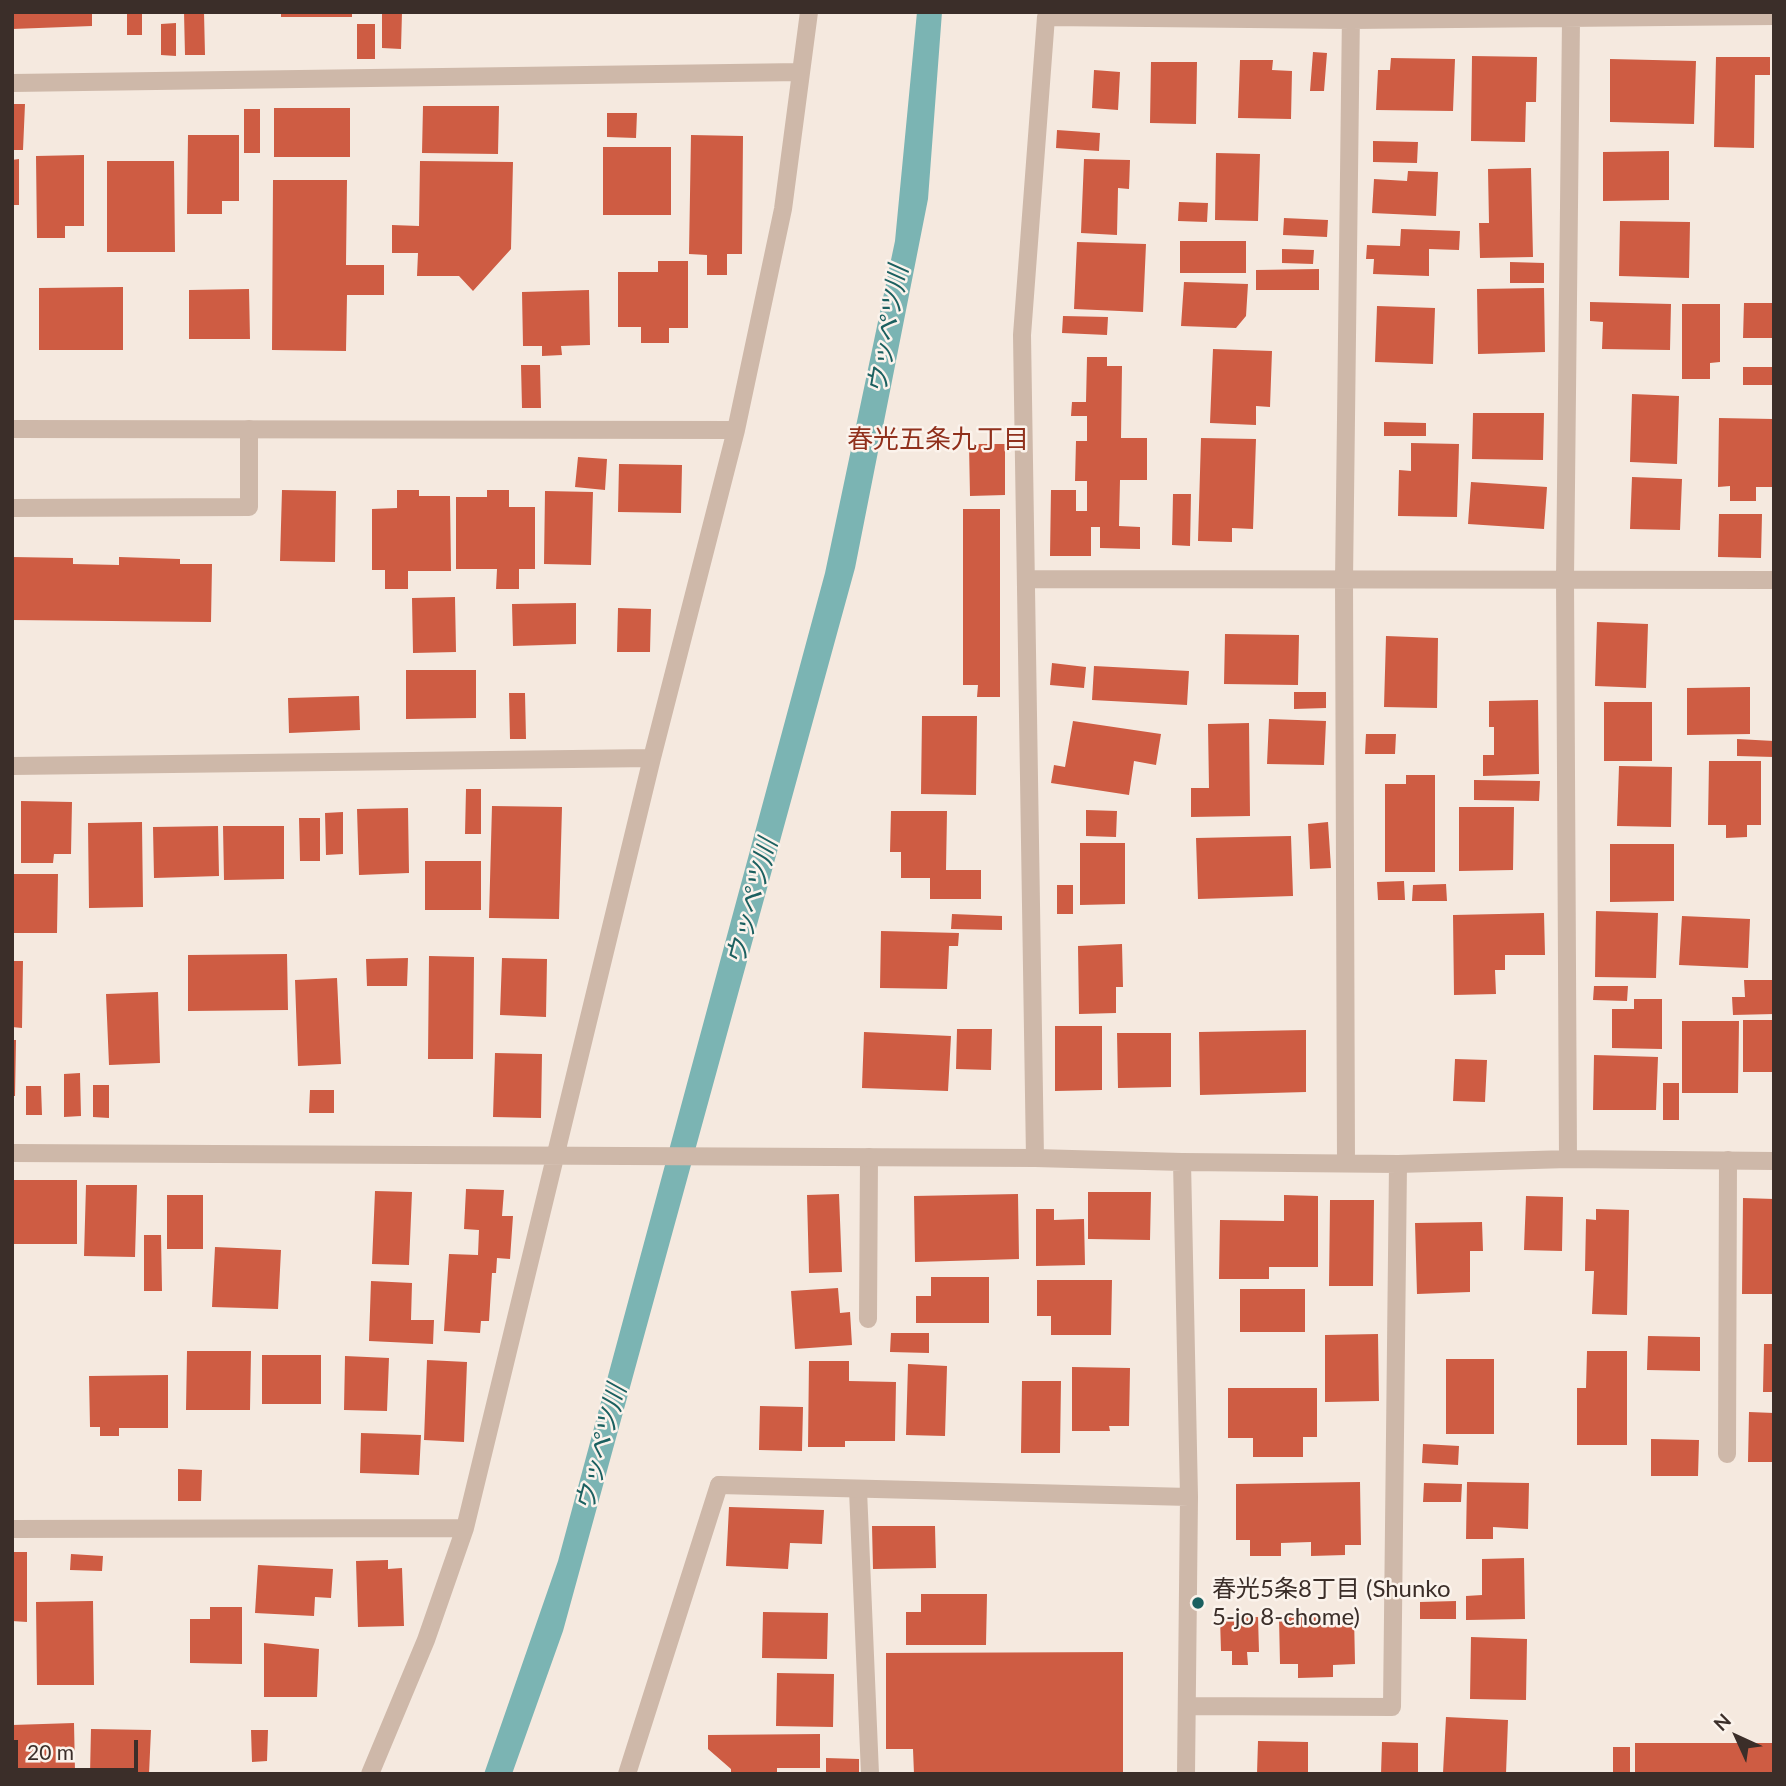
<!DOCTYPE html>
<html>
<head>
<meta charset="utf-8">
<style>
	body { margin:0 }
	#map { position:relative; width:1786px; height:1786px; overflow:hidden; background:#f5e9df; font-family:Lato,sans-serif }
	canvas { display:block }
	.frame { position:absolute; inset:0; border:14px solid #3b2e29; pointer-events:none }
	.north { position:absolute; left:1702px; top:1702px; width:70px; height:70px; -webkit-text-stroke:5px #fbf3ec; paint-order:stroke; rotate:315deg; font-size:19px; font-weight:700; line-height:28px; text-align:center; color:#3b2e29 }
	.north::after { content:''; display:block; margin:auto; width:24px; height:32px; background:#3b2e29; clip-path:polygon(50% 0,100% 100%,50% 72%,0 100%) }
	.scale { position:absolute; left:14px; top:1740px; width:124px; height:32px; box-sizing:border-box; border:4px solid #3b2e29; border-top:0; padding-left:9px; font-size:21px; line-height:24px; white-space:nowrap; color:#3b2e29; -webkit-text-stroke:5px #fbf3ec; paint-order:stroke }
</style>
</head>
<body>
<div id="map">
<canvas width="1786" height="1786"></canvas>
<div class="frame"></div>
<div class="north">N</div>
<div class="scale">20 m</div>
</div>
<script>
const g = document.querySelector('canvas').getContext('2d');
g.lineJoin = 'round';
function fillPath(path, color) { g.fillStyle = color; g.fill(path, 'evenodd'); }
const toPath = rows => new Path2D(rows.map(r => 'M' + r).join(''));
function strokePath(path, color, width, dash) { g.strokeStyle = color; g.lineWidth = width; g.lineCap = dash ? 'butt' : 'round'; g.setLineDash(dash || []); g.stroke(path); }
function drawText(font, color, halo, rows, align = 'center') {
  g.font = font + ' Lato,"Noto Sans JP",sans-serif'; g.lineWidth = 5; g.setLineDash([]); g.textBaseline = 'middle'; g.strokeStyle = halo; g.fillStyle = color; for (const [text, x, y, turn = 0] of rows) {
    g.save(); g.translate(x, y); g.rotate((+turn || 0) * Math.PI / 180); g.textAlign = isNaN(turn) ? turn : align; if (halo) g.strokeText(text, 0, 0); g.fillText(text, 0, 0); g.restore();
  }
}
const water = toPath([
	[917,12,942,12,928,199,855,568,563,1631,512,1774,484,1774,558,1561,825,573,895,241]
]);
const building = toPath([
	[12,12,92,12,92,26,12,29],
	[127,12,142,12,142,35,127,35],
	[184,12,204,12,205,55,185,55],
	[281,12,352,12,352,17,281,17],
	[382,12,402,12,401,49,382,48],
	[176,23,176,56,161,55,161,24],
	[357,24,375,24,375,59,357,59],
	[1313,52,1327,53,1324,91,1310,91],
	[1472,56,1537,57,1536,102,1526,102,1525,142,1471,141],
	[1716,57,1770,57,1770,75,1755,75,1754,148,1714,147],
	[1391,58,1455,59,1453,111,1376,110,1378,70,1390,70],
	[1610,59,1696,61,1694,124,1610,122],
	[1240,60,1273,60,1272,70,1292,71,1291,119,1238,118],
	[1151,62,1197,62,1196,124,1150,123],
	[1094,70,1120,72,1118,110,1092,108],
	[12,104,25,104,23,150,12,150],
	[423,106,499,106,498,154,422,153],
	[274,108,350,108,350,157,274,157],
	[244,109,260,109,260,153,244,153],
	[607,113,637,113,636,138,607,137],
	[1057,130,1100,133,1099,151,1056,148],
	[188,135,239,135,239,201,222,201,222,214,187,214],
	[691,135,743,136,742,254,727,254,727,275,707,275,707,255,689,254],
	[1373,141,1418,142,1417,163,1373,162],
	[603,147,671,147,671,215,603,215],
	[1669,151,1669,200,1603,201,1603,152],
	[1216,153,1260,154,1258,221,1215,220],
	[84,155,84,226,65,226,65,238,37,238,36,156],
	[19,159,19,205,12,205,12,160],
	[1084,159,1130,160,1129,189,1118,188,1117,235,1081,233],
	[107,161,174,161,175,252,107,252],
	[420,161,513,162,511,249,473,291,459,276,417,276,418,253,392,253,392,225,419,226],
	[1531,168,1533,257,1480,258,1479,223,1489,223,1488,169],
	[1408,171,1438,172,1436,216,1372,213,1374,179,1407,181],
	[273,180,347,180,346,265,384,265,384,295,347,295,346,351,272,350],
	[1179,202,1208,203,1207,222,1178,221],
	[1284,218,1328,220,1327,237,1283,235],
	[1620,221,1690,222,1689,278,1619,276],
	[1401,229,1460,231,1459,250,1429,249,1429,276,1373,274,1374,259,1366,259,1367,245,1400,246],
	[1180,241,1246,241,1246,273,1180,273],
	[1077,242,1146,244,1143,312,1074,309],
	[1282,249,1314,250,1313,264,1282,263],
	[658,261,688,261,688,328,669,328,669,343,641,343,641,327,618,327,618,272,658,272],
	[1510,262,1544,263,1544,283,1510,283],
	[1319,269,1319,290,1256,290,1256,270],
	[1184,282,1248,284,1246,316,1236,328,1181,326],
	[123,287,123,350,39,350,39,288],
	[1544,288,1545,352,1478,354,1477,289],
	[249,289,250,339,189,339,189,290],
	[589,290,590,345,561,346,562,355,542,356,542,346,523,346,522,292],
	[1590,302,1671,304,1670,350,1602,349,1603,322,1590,321],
	[1744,303,1774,303,1774,338,1743,338],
	[1682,304,1720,304,1720,362,1710,363,1710,379,1682,379],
	[1377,306,1435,308,1433,364,1375,362],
	[1063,316,1108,317,1107,335,1062,333],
	[1213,349,1272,351,1270,407,1256,406,1256,425,1210,423],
	[1087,357,1107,357,1107,366,1122,366,1121,438,1147,438,1147,480,1120,480,1119,526,1140,527,1140,549,1100,548,1100,527,1091,527,1091,556,1050,556,1051,490,1076,490,1076,511,1087,511,1087,481,1075,481,1076,441,1087,441,1087,416,1071,416,1072,402,1086,402],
	[521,365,540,365,541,408,522,408],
	[1743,367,1773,367,1773,385,1743,385],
	[1632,394,1679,396,1677,464,1630,462],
	[1473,413,1544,413,1543,460,1472,459],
	[1719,418,1773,419,1772,487,1756,487,1756,501,1730,501,1730,486,1718,487],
	[1384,422,1426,423,1426,436,1384,436],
	[1201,438,1256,439,1253,529,1232,528,1232,542,1198,541],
	[1411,443,1459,444,1457,517,1398,516,1399,470,1411,471],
	[969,444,1005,444,1005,495,970,496],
	[578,457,607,459,605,490,575,487],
	[619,464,682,465,681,513,618,512],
	[1632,477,1682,479,1680,530,1630,529],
	[1471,482,1547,487,1544,529,1468,524],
	[282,490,336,491,335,562,280,561],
	[397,490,419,490,419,496,450,496,451,571,408,571,408,589,385,589,385,570,372,570,372,509,397,508],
	[487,490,509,490,509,507,535,507,535,569,519,569,519,589,496,589,497,569,456,569,456,497,487,497],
	[545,491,593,492,591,565,544,564],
	[1173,494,1191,494,1190,546,1172,545],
	[963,509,1000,509,1000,697,977,697,978,685,963,685],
	[1719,514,1762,514,1761,558,1718,557],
	[12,557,73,558,73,564,119,565,119,557,180,559,180,564,212,564,211,622,12,620],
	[455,597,456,652,413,653,412,598],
	[576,603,576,644,513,646,512,604],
	[618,608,651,609,650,652,617,652],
	[1597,622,1648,624,1646,688,1595,686],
	[1225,634,1299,635,1298,685,1224,684],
	[1386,636,1438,638,1437,708,1384,707],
	[1052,663,1086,667,1084,688,1050,685],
	[1094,666,1189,671,1187,705,1092,700],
	[406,670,476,670,476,718,406,719],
	[1750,687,1750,734,1687,735,1687,688],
	[1294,692,1326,692,1326,708,1294,709],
	[509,693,525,693,526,739,510,739],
	[359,696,360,730,289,733,288,698],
	[1538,700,1539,774,1483,776,1483,755,1494,755,1494,727,1489,727,1489,701],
	[1604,702,1652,702,1652,761,1604,761],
	[922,716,977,716,976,795,921,794],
	[1269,719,1326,721,1324,765,1267,764],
	[1073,721,1161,734,1156,765,1134,761,1129,795,1051,783,1054,765,1065,767],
	[1249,723,1250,816,1191,817,1191,788,1209,788,1208,724],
	[1366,734,1396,734,1395,754,1365,754],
	[1737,739,1774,741,1774,757,1737,756],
	[1709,761,1761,761,1761,825,1747,825,1747,837,1726,838,1726,825,1708,825],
	[1619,766,1672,767,1671,827,1617,826],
	[1406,775,1435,775,1435,872,1385,872,1385,784,1406,784],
	[1474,780,1540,781,1539,801,1474,800],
	[466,789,481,789,481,834,465,834],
	[21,801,72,802,71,854,54,854,53,863,21,863],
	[492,806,562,807,559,919,489,918],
	[1459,807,1514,807,1513,870,1459,871],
	[408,808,409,873,359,875,357,809],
	[1086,810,1117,811,1116,837,1086,836],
	[891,811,947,811,946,870,981,870,981,899,930,899,930,878,901,878,901,852,890,852],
	[343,812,343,854,326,855,325,813],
	[299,818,320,818,320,861,300,861],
	[142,822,143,907,89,908,88,823],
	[1328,822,1331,868,1310,869,1308,824],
	[218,826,219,876,154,878,153,827],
	[223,826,284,826,284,879,224,880],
	[1291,836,1293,896,1198,899,1196,838],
	[1080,843,1125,843,1125,904,1080,905],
	[1610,844,1674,844,1674,901,1610,902],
	[425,861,481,861,481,910,425,910],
	[12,874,58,874,57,933,12,933],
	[1404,881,1405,900,1378,900,1377,882],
	[1446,884,1447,901,1412,901,1413,885],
	[1057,885,1073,885,1073,914,1057,914],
	[1596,911,1658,913,1656,978,1595,977],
	[1544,913,1545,955,1505,955,1505,970,1495,970,1496,994,1454,995,1453,915],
	[952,914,1002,916,1002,930,951,929],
	[1682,916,1750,919,1748,968,1679,965],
	[881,931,959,933,958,946,949,946,947,989,880,988],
	[1122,944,1123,987,1116,987,1116,1013,1079,1014,1078,946],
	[287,954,288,1010,188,1011,188,955],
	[429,956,474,957,473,1059,428,1059],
	[408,958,407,986,367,986,366,959],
	[502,958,547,959,546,1017,500,1015],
	[12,961,23,961,22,1028,12,1027],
	[337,978,341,1064,298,1066,295,980],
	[1744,980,1774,980,1774,1014,1733,1015,1732,997,1745,997],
	[1594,986,1628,986,1627,1001,1593,1000],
	[158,992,160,1063,109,1065,106,994],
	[1634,999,1662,999,1662,1049,1612,1048,1612,1009,1634,1009],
	[1743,1020,1774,1020,1774,1072,1743,1072],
	[1682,1021,1739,1021,1738,1093,1682,1093],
	[1055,1026,1102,1026,1102,1090,1055,1091],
	[957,1029,992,1029,991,1070,956,1069],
	[1306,1030,1306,1092,1200,1095,1199,1032],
	[864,1032,951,1036,948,1091,862,1088],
	[1117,1033,1171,1033,1171,1087,1118,1088],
	[12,1040,16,1040,15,1096,12,1096],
	[495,1053,542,1054,541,1118,493,1117],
	[1594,1055,1658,1057,1656,1110,1593,1110],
	[1455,1059,1487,1060,1485,1102,1453,1101],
	[80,1073,81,1116,64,1117,64,1074],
	[1663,1083,1679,1083,1679,1120,1663,1120],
	[93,1085,109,1085,109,1118,93,1117],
	[26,1086,41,1086,42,1115,26,1115],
	[310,1090,334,1090,334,1113,309,1113],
	[12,1180,77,1180,77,1244,12,1244],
	[86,1185,137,1185,135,1257,84,1256],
	[466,1189,504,1190,502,1216,513,1216,510,1259,497,1258,496,1273,492,1273,489,1321,481,1321,480,1333,444,1331,449,1254,478,1255,479,1230,464,1229],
	[375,1191,412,1192,409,1265,372,1264],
	[1088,1192,1151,1192,1150,1240,1088,1239],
	[839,1194,842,1272,809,1273,807,1195],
	[1018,1194,1019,1259,915,1262,914,1196],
	[167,1195,203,1195,203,1249,167,1249],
	[1284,1195,1318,1196,1318,1267,1269,1267,1269,1279,1219,1279,1220,1220,1284,1221],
	[1526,1196,1563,1197,1562,1251,1524,1250],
	[1743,1198,1774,1199,1774,1294,1742,1294],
	[1330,1200,1374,1200,1373,1286,1329,1286],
	[1036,1209,1054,1209,1054,1220,1084,1219,1085,1265,1036,1266],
	[1596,1209,1629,1210,1627,1315,1592,1314,1594,1271,1585,1271,1586,1219,1596,1220],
	[1482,1222,1483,1251,1470,1251,1470,1292,1417,1294,1415,1223],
	[144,1235,161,1235,162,1291,144,1291],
	[215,1247,281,1250,278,1309,212,1307],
	[931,1277,989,1277,989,1323,916,1323,916,1296,931,1296],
	[1037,1280,1112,1280,1111,1335,1051,1335,1051,1316,1037,1316],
	[371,1281,412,1283,411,1320,434,1320,433,1344,369,1341],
	[838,1288,840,1313,850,1312,852,1345,795,1349,791,1291],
	[1240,1289,1305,1289,1305,1332,1240,1332],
	[891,1333,929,1333,929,1353,890,1352],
	[1378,1334,1379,1401,1325,1402,1325,1335],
	[1648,1336,1700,1337,1700,1371,1647,1370],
	[1764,1344,1774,1344,1774,1392,1763,1392],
	[187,1351,251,1351,250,1410,186,1410],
	[1587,1351,1627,1351,1627,1445,1577,1445,1577,1388,1586,1388],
	[262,1355,321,1355,321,1404,262,1404],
	[345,1356,389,1358,387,1411,344,1410],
	[1446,1359,1494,1359,1494,1434,1446,1434],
	[427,1360,467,1362,464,1442,424,1440],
	[809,1361,849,1361,849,1381,896,1382,895,1441,845,1441,845,1447,808,1447],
	[908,1364,947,1366,945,1436,906,1435],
	[1072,1367,1130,1368,1129,1426,1109,1426,1110,1431,1072,1431],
	[168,1375,168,1428,119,1428,119,1436,100,1436,100,1427,90,1427,89,1376],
	[1022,1381,1061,1381,1060,1453,1021,1453],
	[1228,1388,1317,1388,1317,1437,1303,1437,1303,1457,1253,1457,1253,1438,1228,1438],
	[760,1406,803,1407,802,1451,759,1450],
	[1749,1412,1774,1413,1774,1462,1748,1462],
	[361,1433,421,1435,419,1475,360,1473],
	[1651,1439,1699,1440,1698,1476,1651,1476],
	[1423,1444,1459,1446,1458,1465,1422,1463],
	[178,1469,202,1470,201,1501,178,1501],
	[1360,1482,1361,1545,1345,1545,1345,1555,1311,1556,1311,1542,1281,1543,1281,1556,1250,1556,1250,1540,1236,1540,1236,1484],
	[1467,1482,1529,1483,1528,1529,1493,1527,1493,1539,1466,1539],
	[1424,1483,1462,1484,1461,1502,1423,1502],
	[729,1507,824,1510,822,1544,790,1543,788,1569,726,1566],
	[872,1526,935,1526,936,1568,873,1569],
	[12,1552,27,1552,27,1622,12,1621],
	[71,1554,103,1556,102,1571,70,1570],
	[1524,1558,1525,1619,1466,1620,1466,1596,1482,1595,1482,1559],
	[388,1560,388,1569,402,1568,404,1626,358,1627,356,1561],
	[258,1565,333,1569,331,1598,315,1597,314,1616,255,1613],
	[921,1594,987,1594,986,1645,906,1645,906,1612,921,1612],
	[93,1601,94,1685,37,1685,36,1602],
	[1456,1601,1456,1619,1420,1619,1420,1602],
	[210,1607,242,1607,242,1664,190,1663,190,1619,210,1619],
	[763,1612,828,1613,827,1659,762,1658],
	[1354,1615,1355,1664,1333,1665,1333,1677,1298,1678,1298,1664,1280,1664,1279,1617],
	[1258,1617,1259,1652,1247,1652,1248,1665,1232,1665,1232,1651,1221,1651,1220,1618],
	[1471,1637,1527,1639,1526,1700,1470,1699],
	[264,1643,319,1649,317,1697,264,1697],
	[1123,1652,1123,1774,914,1774,913,1749,886,1749,886,1653],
	[777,1673,834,1674,833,1727,776,1726],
	[1446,1717,1508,1720,1506,1774,1443,1773],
	[74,1723,75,1771,12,1773,12,1725],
	[91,1729,151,1730,149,1774,90,1774],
	[251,1730,268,1730,267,1761,252,1762],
	[820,1734,820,1768,777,1768,777,1774,731,1774,731,1769,708,1749,708,1735],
	[1258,1741,1308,1742,1308,1774,1257,1774],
	[1382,1742,1418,1743,1418,1774,1381,1774],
	[1635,1743,1774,1743,1774,1774,1635,1774],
	[1613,1747,1630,1747,1630,1774,1613,1774],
	[826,1758,859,1759,859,1774,826,1774]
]);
const service = toPath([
	[12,508,249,507,249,429],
	[868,1319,869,1157],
	[1727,1454,1728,1160],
	[858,1490,870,1774],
	[627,1774,719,1485]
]);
const minor = toPath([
	[12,83,801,72],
	[12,429,736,430],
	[1026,579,1774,580],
	[12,766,652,758],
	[12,1153,1035,1158,1182,1162,1398,1164,1568,1159,1774,1161],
	[1035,1158,1022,335,1046,17,1351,20,1774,16],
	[1568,1159,1565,579,1571,19],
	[1182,1162,1189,1497,1186,1774],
	[1346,1163,1344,580,1351,12],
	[719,1485,1189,1497],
	[12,1529,465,1528],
	[1187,1706,1392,1707,1398,1164],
	[370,1774,426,1640,465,1528,652,758,736,430,783,209,809,12]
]);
const markers = [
	[1198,1603,7,"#1b6060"]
];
const poiNames = [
	["春光5条8丁目 (Shunko",1212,1589],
	["5-jo 8-chome)",1212,1617]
];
const waterNames = [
	["ウッペツ川",888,330,-80],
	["ウッペツ川",752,902,-75],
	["ウッペツ川",601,1448,-75]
];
const neighbourhoodNames = [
	["春光五条九丁目",938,440]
];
fillPath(water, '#7bb4b3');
fillPath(building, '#ce5c43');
strokePath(service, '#ceb8a9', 18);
strokePath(minor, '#ceb8a9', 18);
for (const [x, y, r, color] of markers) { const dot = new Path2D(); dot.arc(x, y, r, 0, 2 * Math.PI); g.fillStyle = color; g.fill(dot); strokePath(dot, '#fbf3ec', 2.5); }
drawText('24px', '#3b2e29', '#fbf3ec', poiNames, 'left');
drawText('italic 26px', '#1b6060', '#fbf3ec', waterNames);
drawText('26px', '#90301c', '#fbf3ec', neighbourhoodNames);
</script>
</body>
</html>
